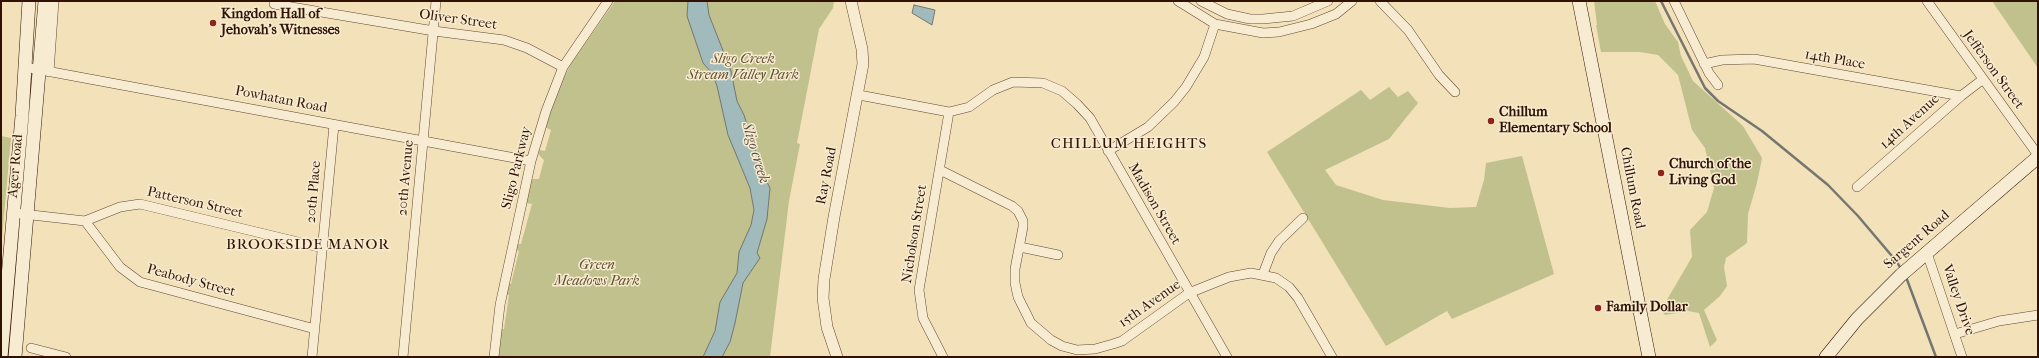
<!DOCTYPE html>
<html>
<head>
<meta charset="utf-8">
<style>
	body { margin:0 }
	#map { position:relative; width:2039px; height:358px; overflow:hidden; background:#f3e1b9; font-family:"IM FELL French Canon",serif }
	canvas { display:block }
	.frame { position:absolute; inset:0; border:2px solid #311202; pointer-events:none }
</style>
</head>
<body>
<div id="map">
<canvas width="2039" height="358"></canvas>
<div class="frame"></div>
</div>
<script>
const g = document.querySelector('canvas').getContext('2d');
g.lineJoin = 'round';
function fillPath(path, color) { g.fillStyle = color; g.fill(path, 'evenodd'); }
const toPath = rows => new Path2D(rows.map(r => 'M' + r).join(''));
function strokePath(path, color, width, dash) { g.strokeStyle = color; g.lineWidth = width; g.lineCap = dash ? 'butt' : 'round'; g.setLineDash(dash || []); g.stroke(path); }
function drawText(font, color, halo, rows, align = 'center') {
  g.font = font + ' "IM FELL French Canon",serif'; g.lineWidth = 3; g.setLineDash([]); g.textBaseline = 'middle'; g.strokeStyle = halo; g.fillStyle = color; for (const [text, x, y, turn = 0] of rows) {
    g.save(); g.translate(x, y); g.rotate((+turn || 0) * Math.PI / 180); g.textAlign = isNaN(turn) ? turn : align; if (halo) g.strokeText(text, 0, 0); g.fillText(text, 0, 0); g.restore();
  }
}
const green = toPath([
	[615,1,834,1,833,8,819,29,797,143,800,144,789,201,770,357,498,357,500,329,504,329,509,295,505,294,506,283,511,284,519,251,515,249,516,244,521,244,532,204,526,203,532,179,539,179,544,160,539,155,539,150,545,151,551,130,545,127,563,79,571,64],
	[1594,1,1655,1,1665,24,1678,42,1681,56,1693,81,1743,126,1762,158,1757,183,1748,214,1747,243,1726,258,1724,267,1727,286,1720,296,1704,310,1717,340,1710,347,1699,313,1688,311,1665,315,1661,310,1692,257,1690,230,1707,212,1714,188,1705,148,1692,130,1678,75,1658,55,1640,52,1601,52,1596,25,1597,25],
	[1992,1,2038,1,2038,68],
	[1389,87,1398,97,1408,91,1418,103,1389,139,1325,170,1336,185,1383,200,1450,208,1476,207,1484,180,1486,163,1522,156,1554,274,1452,319,1447,311,1386,346,1267,152,1361,90,1370,100],
	[1,136,11,138,1,249]
]);
const water = toPath([
	[688,1,707,1,709,15,731,71,737,101,744,115,762,172,770,188,767,219,757,253,760,258,743,283,735,323,730,342,722,357,703,357,715,331,720,302,737,273,739,252,751,225,754,210,750,188,728,135,717,86,712,73,703,63,687,16,688,1],
	[914,5,935,10,932,25,912,13,914,5]
]);
const stream = toPath([
	[1661,1,1705,88,1718,101,1762,131,1828,185,1858,216,1897,262,1901,269],
	[1906,277,1936,357]
]);
const minor = toPath([
	[1178,1,1215,24,1263,33,1279,32,1311,24,1336,14,1352,1],
	[1201,1,1227,14,1250,19,1263,19,1293,16,1328,1],
	[1380,1,1408,30,1439,75,1455,92],
	[1674,1,1709,73,1718,85],
	[1927,1,2038,155],
	[274,4,434,31,504,40,527,48,563,67],
	[1704,64,1722,60,1754,59,1961,96],
	[25,67,531,161],
	[49,72,54,1],
	[859,95,949,112,969,107,993,90,1013,82,1043,83,1062,91,1077,104,1090,118,1227,357],
	[1108,151,1148,127,1174,102,1186,87,1204,57,1215,24],
	[940,170,1012,206,1018,211,1023,221,1023,227,1015,269,1015,283,1018,297,1031,323,1051,340,1062,346,1077,350,1095,349,1113,344,1122,341,1189,293,1229,277,1251,273,1276,278,1289,287,1298,298,1332,357],
	[1857,187,1961,96,1982,80],
	[14,213,85,221,120,207,140,204,323,248],
	[85,221,120,267,140,282,315,329],
	[1020,247,1058,255],
	[1927,253,1962,357],
	[1263,274,1271,253,1279,241,1303,218],
	[1955,334,1999,321,2038,315],
	[31,348,66,357],
	[312,357,334,125],
	[403,357,436,1],
	[494,357,500,305,531,161,546,111,563,67,608,1],
	[943,357,923,318,919,290,949,112]
]);
const tertiary = toPath([
	[837,357,827,327,823,298,824,279,834,217,863,64,862,49,851,1]
]);
const secondary = toPath([
	[1579,1,1649,357],
	[1,357,22,116,29,1],
	[15,357,45,1],
	[1826,357,1857,319,1901,275,2038,157]
]);
const markers = [
	[213,23,4,"#8f2418"],
	[1491,121,4,"#8f2418"],
	[1661,173,4,"#8f2418"],
	[1598,308,4,"#8f2418"]
];
const poiNames = [
	["Kingdom Hall of",221,15],
	["Jehovah’s Witnesses",221,31],
	["Chillum",1499,113],
	["Elementary School",1499,129],
	["Church of the",1669,165],
	["Living God",1669,181],
	["Family Dollar",1606,308]
];
const streetNames = [
	["Oliver Street",458,20,8],
	["14th Place",1835,60,10],
	["Jefferson Street",1993,70,54],
	["Powhatan Road",281,100,11],
	["14th Avenue",1910,122,-42],
	["Ager Road",16,166,-85],
	["Sligo Parkway",517,168,-76],
	["Ray Road",827,176,-79],
	["20th Avenue",406,178,-85],
	["Chillum Road",1632,188,79],
	["20th Place",314,192,-85],
	["Patterson Street",195,203,13],
	["Madison Street",1154,204,60],
	["Nicholson Street",915,234,-81],
	["Sargent Road",1917,240,-41],
	["Peabody Street",191,281,15],
	["Valley Drive",1958,300,71],
	["15th Avenue",1150,304,-35]
];
const parkNames = [
	["Sligo Creek",743,60],
	["Stream Valley Park",743,76],
	["Green",597,266],
	["Meadows Park",597,282]
];
const neighbourhoodNames = [
	["CHILLUM HEIGHTS",1129,144],
	["BROOKSIDE MANOR",308,245]
];
const waterNames = [
	["Sligo creek",755,153,73]
];
fillPath(green, '#c0c18c');
fillPath(water, '#a1babb');
strokePath(water, '#747771', 1);
strokePath(stream, '#747771', 2.5);
strokePath(minor, '#624630', 10);
strokePath(tertiary, '#624630', 12);
strokePath(secondary, '#311202', 14);
strokePath(minor, '#f7ecd2', 9);
strokePath(tertiary, '#f7ecd2', 11);
strokePath(secondary, '#f7ecd2', 13);
for (const [x, y, r, color] of markers) { const dot = new Path2D(); dot.arc(x, y, r, 0, 2 * Math.PI); g.fillStyle = color; g.fill(dot); strokePath(dot, '#f7ecd2', 1.5); }
drawText('bold 14px', '#311202', '#f7ecd2', poiNames, 'left');
drawText('14px', '#311202', '#f7ecd2', streetNames);
drawText('italic 14px', '#634f32', '#f7ecd2', parkNames);
g.letterSpacing = '1px';
drawText('15px', '#311202', '#f7ecd2', neighbourhoodNames);
g.letterSpacing = '0px';
drawText('italic 15px', '#584d43', '#f7ecd2', waterNames);
</script>
</body>
</html>
